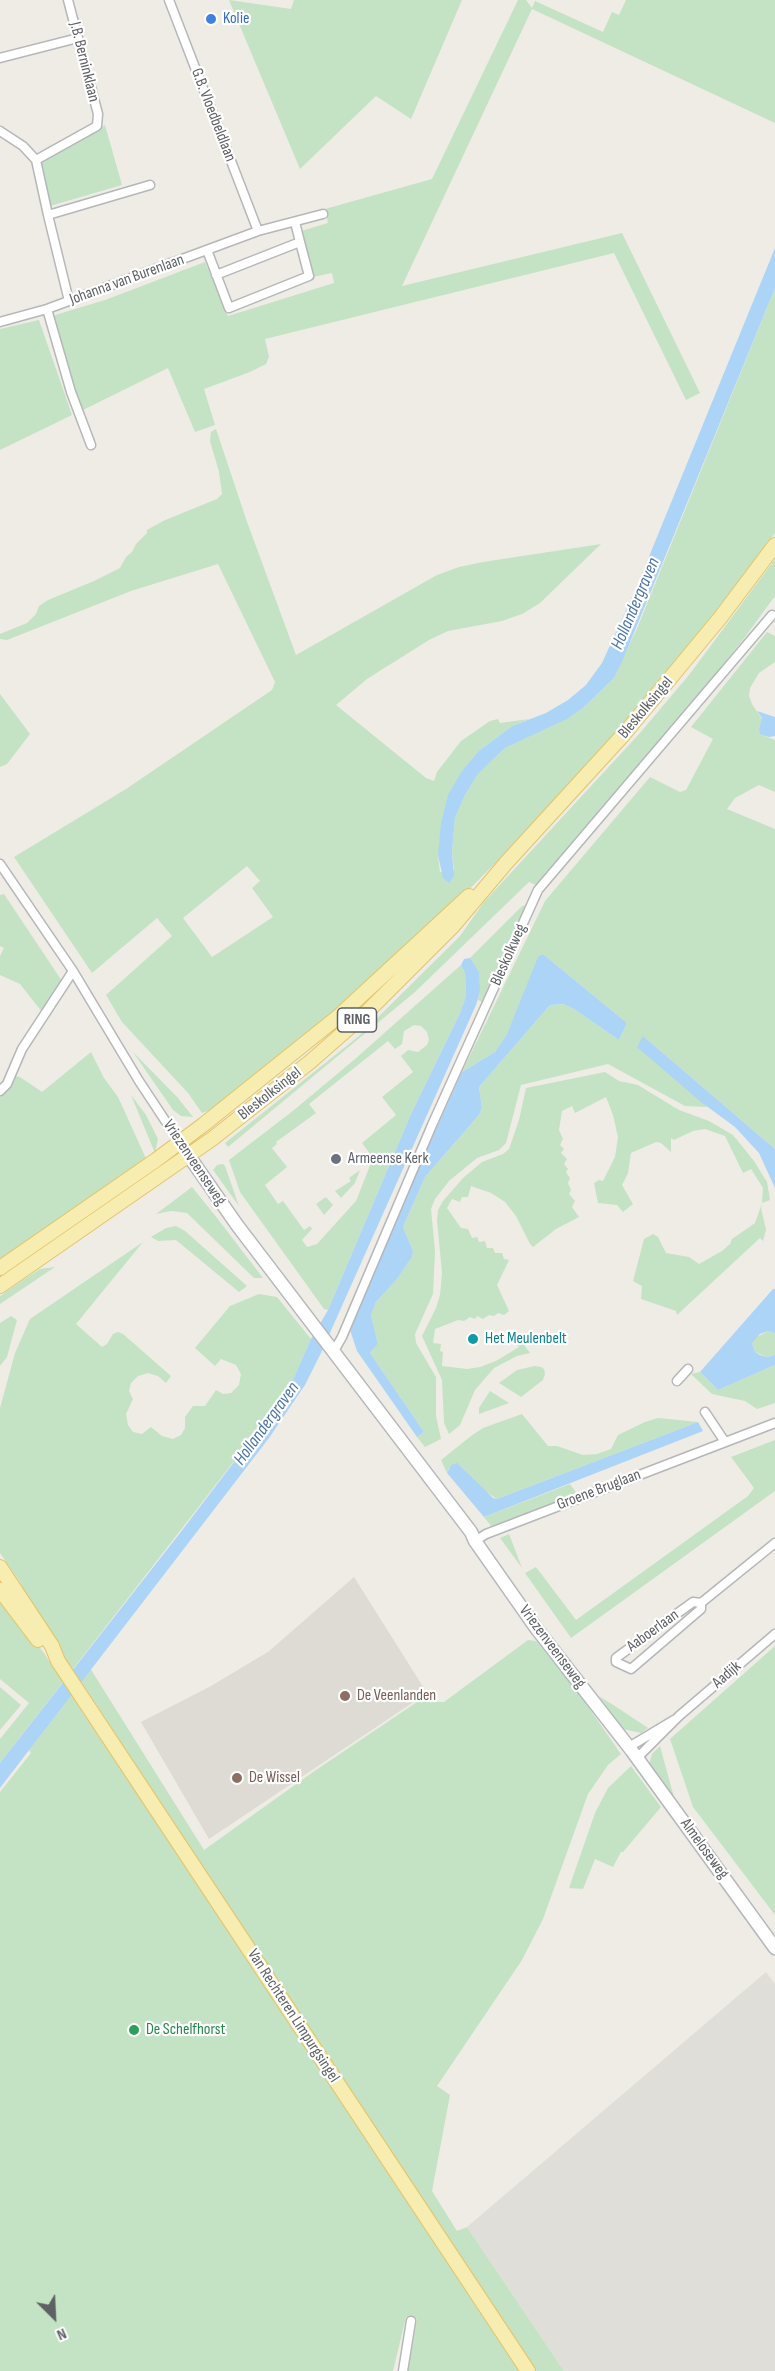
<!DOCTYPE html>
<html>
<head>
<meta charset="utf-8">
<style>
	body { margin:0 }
	#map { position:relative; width:775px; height:2371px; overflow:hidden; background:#eeece5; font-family:"Sofia Sans Condensed",sans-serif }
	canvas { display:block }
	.north { position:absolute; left:24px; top:2287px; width:60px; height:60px; -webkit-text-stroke:4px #fff; paint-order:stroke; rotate:156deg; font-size:16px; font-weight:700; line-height:24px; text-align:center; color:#5d6064 }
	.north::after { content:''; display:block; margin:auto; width:21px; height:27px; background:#5d6064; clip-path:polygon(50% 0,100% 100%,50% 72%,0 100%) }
</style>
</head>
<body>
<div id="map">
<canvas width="775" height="2371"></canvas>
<div class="north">N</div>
</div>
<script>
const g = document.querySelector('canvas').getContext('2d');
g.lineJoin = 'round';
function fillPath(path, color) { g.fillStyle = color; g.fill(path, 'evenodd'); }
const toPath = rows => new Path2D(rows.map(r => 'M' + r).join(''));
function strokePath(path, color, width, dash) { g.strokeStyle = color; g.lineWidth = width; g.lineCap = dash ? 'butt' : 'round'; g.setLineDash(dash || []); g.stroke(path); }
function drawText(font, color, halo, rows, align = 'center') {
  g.font = font + ' "Sofia Sans Condensed",sans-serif'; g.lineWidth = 4.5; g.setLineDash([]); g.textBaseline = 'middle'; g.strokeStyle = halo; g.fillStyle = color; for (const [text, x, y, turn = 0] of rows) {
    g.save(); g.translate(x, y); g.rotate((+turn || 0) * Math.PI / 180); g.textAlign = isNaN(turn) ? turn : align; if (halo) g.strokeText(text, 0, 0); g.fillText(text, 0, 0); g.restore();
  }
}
const industrial = toPath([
	[766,1972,775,1984,775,2371,564,2371,467,2227]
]);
const education = toPath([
	[354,1577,427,1693,209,1839,141,1722,211,1686,268,1652]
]);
const green = toPath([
	[229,0,291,9,294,0,462,0,411,119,376,96,300,169],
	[518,0,526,0,532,8,535,1,603,32,612,12,619,15,626,0,775,0,775,123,532,9,402,286,622,233,700,393,686,400,614,253,265,339,269,357,266,364,250,372,204,389,215,425,195,432,168,368,81,411,52,316,105,300,205,262,228,316,334,283,332,273,313,277,301,231,328,223,325,209,432,179],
	[105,125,122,185,50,206,38,162],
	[775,288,775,533,698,635,637,709,515,843,445,914,337,1014,291,1046,210,1110,202,1113,188,1093,122,1022,106,995,172,936,157,918,92,973,14,857,126,789,272,690,275,682,218,564,131,591,7,640,0,639,0,634,27,623,36,614,39,606,48,600,94,581,120,568,126,557,132,552,136,544,147,533,147,530,163,521,217,499,222,494,219,472,210,441,211,432,216,429,246,519,296,655,437,575,459,567,483,562,601,544,540,603,522,614,502,621,448,631,429,640,367,679,336,705,426,778,434,781,437,772,461,741,490,721,498,719,500,723,529,719,512,726,480,750,438,855,440,872,454,870,452,852,455,818,465,795,478,774,505,748,566,719,583,708,614,678,638,626],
	[247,866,260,881,252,888,273,917,212,957,183,918],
	[39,320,72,415,0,450,0,329],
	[775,559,775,596,745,637,661,743,536,885,529,882,415,992,228,1147,225,1143,359,1036,460,936,484,902,640,733,689,675],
	[767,632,775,636,775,662,759,673,750,688,749,696,752,704,762,719,759,728,765,736,775,740,775,792,759,785,735,798,727,809,775,829,775,1149,643,1036,707,1107,685,1106,608,1064,521,1085,506,1143,499,1150,477,1158,449,1181,435,1199,431,1209,435,1251,433,1294,415,1334,416,1343,436,1377,436,1416,441,1439,425,1447,417,1437,424,1432,370,1353,378,1344,371,1315,376,1302,397,1279,412,1257,413,1251,403,1227,425,1177,479,1115,482,1108,479,1087,550,1005,563,1004,574,1009,619,1040,627,1023,543,954,507,1034,495,1052,462,1072,545,901,650,777,680,792,686,790,713,739,691,727],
	[0,694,30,734,7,764,0,767],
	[4,894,62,981,42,1012,20,984,0,975,0,956,4,948,0,946,0,895],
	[528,905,483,1002,478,1000,480,992,470,958,522,906],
	[461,965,465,973,466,996,460,1013,411,1114,328,1310,324,1309,240,1192,229,1160,294,1110,355,1059],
	[414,1025,421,1026,427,1032,429,1040,427,1045,418,1052,408,1050,401,1056,413,1072,382,1097,396,1115,362,1143,373,1158,356,1201,317,1244,307,1247,302,1240,312,1229,310,1226,304,1230,283,1201,278,1204,265,1185,287,1167,272,1148,277,1144,276,1142,316,1113,309,1104,388,1041,395,1049,402,1044,404,1031],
	[91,1052,104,1078,118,1097,149,1165,0,1259,0,1092,8,1075,20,1077,42,1092],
	[133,1052,178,1098,193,1117,181,1116,173,1110],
	[605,1072,619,1081,638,1085,679,1110,709,1121,733,1135,754,1161,767,1182,770,1200,762,1203,761,1208,766,1230,763,1241,760,1238,677,1315,676,1311,641,1299,642,1286,633,1281,644,1239,653,1234,658,1237,666,1253,689,1257,699,1264,722,1251,730,1244,732,1239,755,1223,762,1203,763,1188,751,1169,743,1173,725,1136,705,1129,693,1131,674,1140,671,1138,671,1152,661,1143,656,1142,631,1153,628,1173,622,1185,633,1204,623,1212,617,1205,598,1203,594,1183,599,1180,603,1181,615,1157,618,1137,613,1115,606,1097,575,1113,572,1106,562,1111,559,1130,563,1139,560,1145,564,1149,561,1153,567,1159,564,1164,568,1169,566,1172,570,1178,568,1183,571,1190,569,1194,575,1201,572,1207,579,1217,556,1229,533,1247,530,1244,516,1216,505,1202,491,1193,471,1186,468,1197,462,1197,460,1202,452,1199,447,1208,461,1228,468,1229,472,1238,477,1237,479,1242,485,1241,487,1248,493,1248,495,1253,502,1253,504,1259,509,1260,497,1285,509,1311,504,1315,498,1313,494,1316,489,1315,483,1319,477,1316,475,1319,470,1317,464,1321,458,1320,435,1329,433,1343,441,1344,440,1351,443,1352,442,1366,467,1369,480,1367,496,1361,519,1347,513,1338,517,1336,530,1353,517,1356,494,1368,475,1390,460,1425,449,1434,444,1423,442,1380,422,1336,436,1308,440,1295,442,1273,437,1220,438,1210,443,1201,463,1178,482,1162,503,1154,509,1149,519,1120,526,1088],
	[131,1095,146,1115,158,1139,155,1153],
	[223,1164,225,1166,239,1206,213,1170,217,1165],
	[360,1170,355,1183,341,1198,335,1191,351,1181,349,1178],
	[192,1187,217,1218,263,1278,254,1278,187,1213,171,1211,156,1214],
	[326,1197,333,1205,324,1215,316,1204],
	[176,1226,185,1231,247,1286,239,1292,176,1240,158,1241,151,1237,166,1228],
	[143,1242,76,1324,102,1347,107,1344,113,1334,118,1332,123,1334,171,1376,166,1383,158,1376,148,1373,138,1376,131,1383,129,1391,133,1399,126,1414,128,1425,133,1432,142,1434,151,1427,162,1436,173,1439,181,1435,185,1428,185,1417,193,1406,205,1406,216,1390,223,1394,231,1393,239,1385,241,1374,236,1365,221,1359,215,1366,195,1348,230,1306,259,1294,277,1297,311,1339,291,1384,276,1407,73,1669,47,1635,20,1582,0,1553,0,1408,15,1353,30,1319],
	[55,1267,0,1304,0,1296,23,1280,40,1269],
	[11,1316,17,1320,7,1357,0,1366,0,1323],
	[768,1331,775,1333,775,1355,767,1357,755,1352,752,1343,755,1338],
	[775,1365,775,1403,757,1409,745,1401,712,1394,691,1374,700,1372,718,1390],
	[535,1366,541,1367,544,1369,545,1374,543,1380,521,1397,499,1383,517,1370],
	[490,1391,509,1403,479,1414,479,1408],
	[522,1414,548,1446,557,1446,583,1455,597,1454,611,1449,618,1435,645,1422,658,1418,698,1422,497,1499,449,1468,447,1473,441,1460,471,1436,483,1428],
	[775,1440,775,1491,571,1638,525,1573,536,1567,576,1620,748,1496,754,1488,731,1457],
	[570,1484,577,1494,491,1526,484,1517],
	[509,1534,522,1568,500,1538],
	[0,1597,44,1653,63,1682,0,1763,0,1739,29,1703,0,1679],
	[528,1640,536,1641,575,1688,621,1754,608,1765,588,1794,543,1919,522,1960,437,2086,450,2095,432,2191,457,2231,467,2227,564,2371,537,2371,535,2369,455,2252,81,1681,90,1668,204,1850,313,1772,426,1696,437,1702,444,1702],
	[775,1646,775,1915,693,1807,670,1739],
	[0,1687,21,1705,0,1730],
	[71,1695,266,1987,520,2371,408,2371,417,2319,406,2317,393,2371,0,2371,0,1792,31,1753,29,1750],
	[599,1696,621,1710,648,1728,641,1733,623,1729],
	[660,1746,675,1801,649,1765,652,1754],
	[631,1766,661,1807,623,1852,621,1852,613,1867,595,1859,583,1889,569,1888,595,1813,608,1788]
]);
const water = toPath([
	[775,248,775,288,622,662,614,678,583,708,567,719,505,748,478,774,465,795,455,818,452,852,454,876,449,883,443,878,438,855,441,823,448,795,462,771,480,750,512,726,546,713,568,700,586,685,602,663,637,586],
	[757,711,775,717,775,736,769,737,760,734,759,728,762,718],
	[543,954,627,1023,619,1040,574,1009,563,1004,550,1005,479,1087,482,1108,479,1115,425,1177,403,1227,413,1251,412,1257,397,1279,376,1302,371,1315,378,1344,370,1353,424,1432,417,1437,357,1351,350,1330,399,1210,462,1072,495,1052,507,1034,538,957],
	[470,958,479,972,480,992,476,1005,321,1353,305,1385,269,1438,0,1788,0,1763,180,1533,276,1407,291,1384,311,1339,328,1310,411,1114,460,1013,466,996,465,973,461,965,464,959],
	[643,1036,775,1149,775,1188,759,1153,735,1127,701,1102,637,1047],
	[773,1289,775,1289,775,1333,768,1331,760,1334,752,1343,755,1352,760,1355,767,1357,775,1355,775,1365,718,1390,700,1372],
	[698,1422,703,1431,484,1517,447,1473,451,1465,457,1463,493,1498,497,1499]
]);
const street = toPath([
	[68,0,98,114,97,126,36,160,48,215,150,185],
	[169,0,258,231],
	[0,58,78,38],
	[0,131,23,146,36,160],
	[48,215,69,301],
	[207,250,229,308,309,276,300,242],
	[216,275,300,242,295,222],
	[47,309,71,392,91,445],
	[0,322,47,309,258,231,323,214],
	[0,864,73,971,139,1081,180,1143],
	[0,1091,7,1084,22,1049,73,971],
	[334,1351,342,1337,432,1125,538,890,772,615],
	[677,1381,688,1369],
	[705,1412,725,1442],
	[475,1541,486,1534,775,1423],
	[701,1603,693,1602,620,1655,616,1658,616,1662,631,1669,701,1609,701,1603,775,1543],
	[629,1747,674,1720],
	[637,1758,679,1716,775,1634],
	[403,2371,411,2321]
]);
const secondary = toPath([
	[184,1149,237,1225,471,1532,475,1541,536,1628,632,1751,775,1948]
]);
const primary = toPath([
	[0,1268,156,1160,203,1125,339,1016,469,896],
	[0,1286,212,1139,310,1062,368,1011,453,926,506,863,624,734,720,618,775,545],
	[0,1567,52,1646,58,1661,528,2371],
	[0,1590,38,1640]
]);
const markers = [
	[211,19,6,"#3f7fe0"],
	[336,1159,6,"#6b7280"],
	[473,1339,6,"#0f9aa8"],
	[345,1696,6,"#8d6e63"],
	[237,1778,6,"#8d6e63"],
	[134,2030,6,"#2e9e5b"]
];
const shields = [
	[357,1020,39]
];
const shieldNames = [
	["RING",357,1020]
];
const shopNames = [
	["Kolie",223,19]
];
const streetNames = [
	["J.B. Berninklaan",84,62,76],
	["G.B. Vloedbeldlaan",213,115,69],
	["Johanna van Burenlaan",127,280,-20],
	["Bleskolksingel",646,708,-50],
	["Bleskolkweg",509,955,-66],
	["Bleskolksingel",270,1094,-38],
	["Vriezenveenseweg",194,1163,56],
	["Groene Bruglaan",599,1490,-21],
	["Aaboerlaan",653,1631,-36],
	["Vriezenveenseweg",552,1647,53],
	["Aadijk",727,1675,-41],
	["Almeloseweg",704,1849,54],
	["Van Rechteren Limpurgsingel",293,2016,57]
];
const worshipNames = [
	["Armeense Kerk",348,1159]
];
const cultureNames = [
	["Het Meulenbelt",485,1339]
];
const educationNames = [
	["De Veenlanden",357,1696],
	["De Wissel",249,1778]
];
const leisureNames = [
	["De Schelfhorst",146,2030]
];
const waterNames = [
	["Hollandergraven",636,604,-67],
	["Hollandergraven",267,1424,-54]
];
fillPath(industrial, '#dfded9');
fillPath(education, '#dddbd3');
fillPath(green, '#c4e3c4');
fillPath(water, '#acd4f7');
strokePath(street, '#b5b7ba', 11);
strokePath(secondary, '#b4b7bb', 15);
strokePath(primary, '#e4c468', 16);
strokePath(street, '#fff', 8);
strokePath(secondary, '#fff', 12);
strokePath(primary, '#f7edb0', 14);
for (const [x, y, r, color] of markers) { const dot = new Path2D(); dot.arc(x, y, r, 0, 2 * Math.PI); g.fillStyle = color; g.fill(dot); strokePath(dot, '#fff', 2); }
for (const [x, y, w] of shields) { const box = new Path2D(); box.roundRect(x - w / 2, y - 12, w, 24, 4.5); g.fillStyle = '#fff'; g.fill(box); strokePath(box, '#5d6064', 1.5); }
drawText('bold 15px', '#5d6064', null, shieldNames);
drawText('16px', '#366cbe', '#fff', shopNames, 'left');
drawText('16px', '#5d6064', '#fff', streetNames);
drawText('16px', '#5b616d', '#fff', worshipNames, 'left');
drawText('16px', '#0d838f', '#fff', cultureNames, 'left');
drawText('16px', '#785e54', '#fff', educationNames, 'left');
drawText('16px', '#27864d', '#fff', leisureNames, 'left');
drawText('italic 18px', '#4b76a7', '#fff', waterNames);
</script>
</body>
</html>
